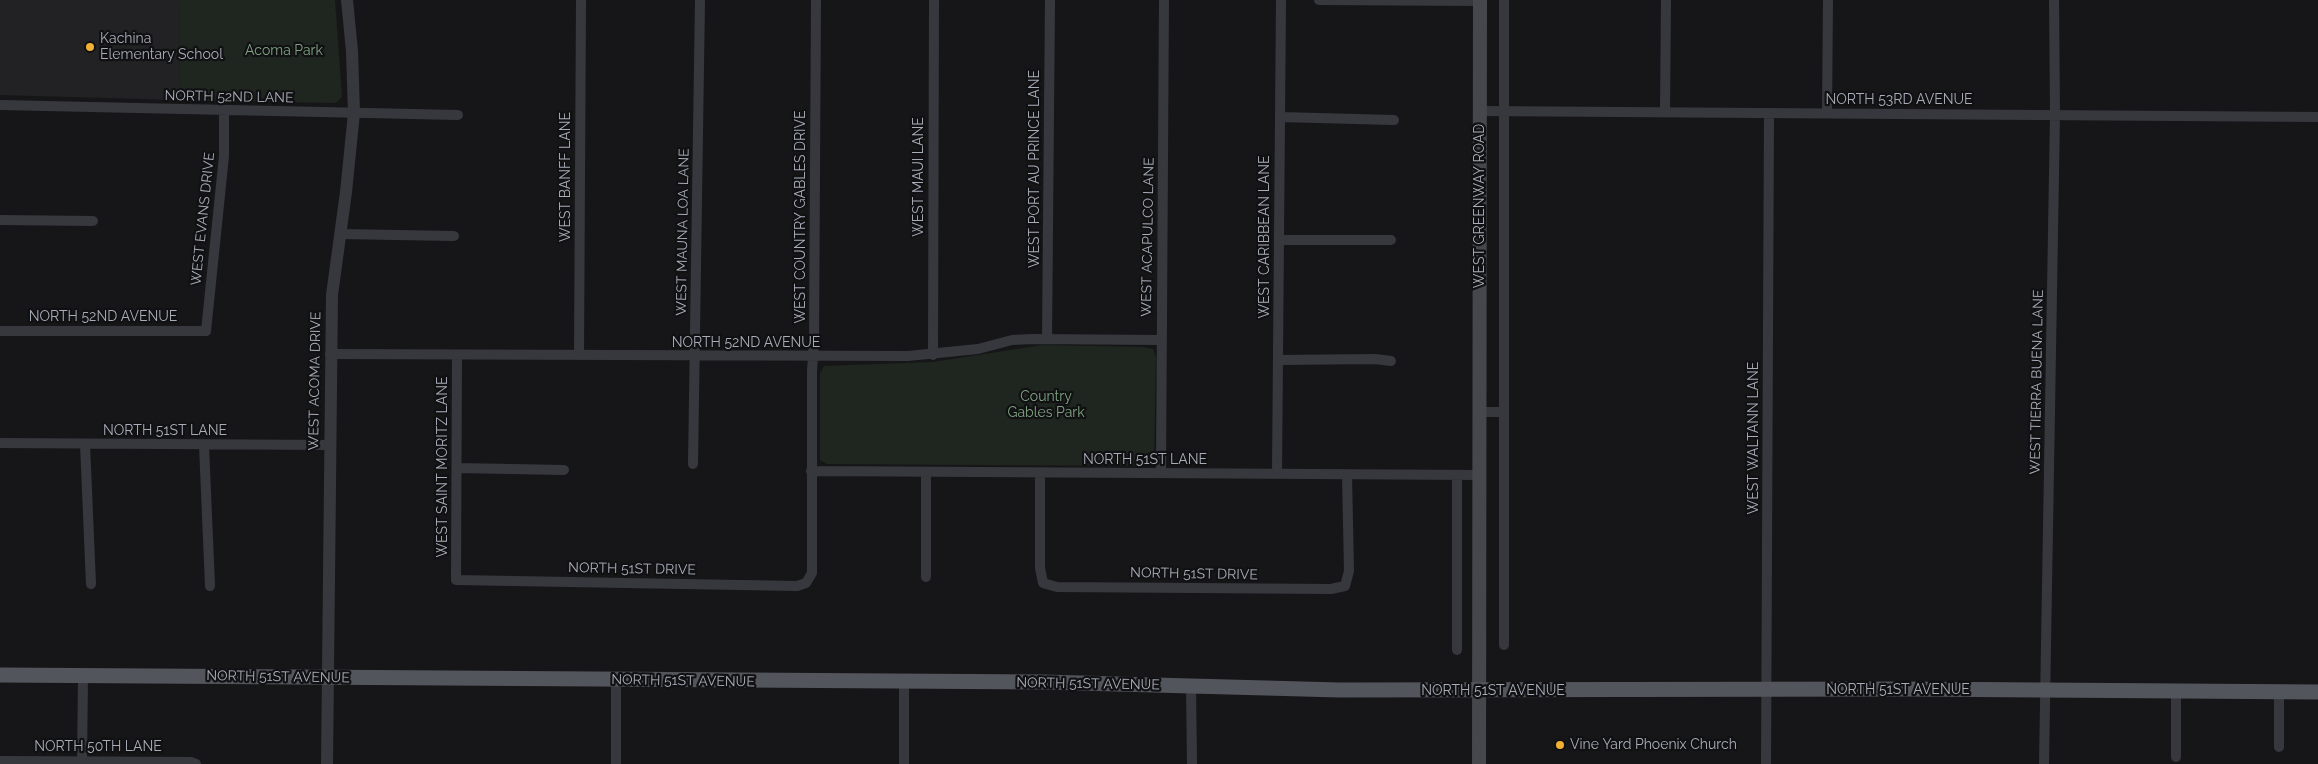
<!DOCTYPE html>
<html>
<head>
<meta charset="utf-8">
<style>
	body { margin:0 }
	canvas { display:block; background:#161618 }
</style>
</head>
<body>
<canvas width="2318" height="764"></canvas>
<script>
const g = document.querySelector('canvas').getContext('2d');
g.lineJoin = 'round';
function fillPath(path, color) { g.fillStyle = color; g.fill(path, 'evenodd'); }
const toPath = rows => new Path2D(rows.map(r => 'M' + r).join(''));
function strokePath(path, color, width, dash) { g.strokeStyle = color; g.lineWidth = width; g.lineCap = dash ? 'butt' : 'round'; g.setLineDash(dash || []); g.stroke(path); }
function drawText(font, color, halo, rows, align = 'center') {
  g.font = font + ' Raleway,sans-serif'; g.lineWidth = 4.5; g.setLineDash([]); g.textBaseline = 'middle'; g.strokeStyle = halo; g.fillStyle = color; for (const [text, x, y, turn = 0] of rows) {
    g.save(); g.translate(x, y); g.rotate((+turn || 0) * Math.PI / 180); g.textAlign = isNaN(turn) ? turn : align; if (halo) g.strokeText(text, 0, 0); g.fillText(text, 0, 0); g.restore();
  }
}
const built = toPath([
	[0,0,180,0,179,100,0,95]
]);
const green = toPath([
	[180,0,335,0,342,97,336,103,179,100],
	[1043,345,1144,347,1153,349,1156,357,1154,460,1152,464,1148,466,827,464,820,460,820,373,824,366,933,362]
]);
const minor = toPath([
	[1319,0,1480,1],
	[0,105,458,115],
	[1480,111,2318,117],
	[1665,112,1666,0],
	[1827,113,1828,0],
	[1280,117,1394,120],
	[0,220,93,221],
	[340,234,454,236],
	[1279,240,1391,240],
	[0,331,206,331,224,156,224,111],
	[1047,339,1050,0],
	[330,354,908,356,978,349,1012,340,1032,339,1161,340],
	[457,355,456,580,797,586,806,583,812,573,812,371,814,342,816,0],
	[579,355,581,0],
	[933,355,934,0],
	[1278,360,1375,359,1391,361],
	[1480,412,1504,412],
	[0,443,330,445],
	[85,444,91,584],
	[204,445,210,586],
	[693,464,700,0],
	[457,468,564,470],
	[811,471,1479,475],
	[926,472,926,577],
	[1040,473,1040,568,1043,583,1057,587,1331,589,1345,586,1349,571,1347,475],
	[1161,473,1164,0],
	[1277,474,1281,0],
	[1457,475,1457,650],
	[1504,645,1504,0],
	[616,680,616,764],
	[904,682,904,764],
	[1191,686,1192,764],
	[2279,747,2279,691],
	[2176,757,2176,691],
	[0,761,191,762,196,764],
	[82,764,83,675],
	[1766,764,1769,113],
	[2044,764,2055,114,2054,0]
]);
const tertiary = toPath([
	[327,764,332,295,346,192,354,113,352,51,347,0]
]);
const secondary = toPath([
	[1479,764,1480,0]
]);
const primary = toPath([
	[0,675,1043,682,1340,690,1905,689,2318,692]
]);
const markers = [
	[90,47,5,"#f2b134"],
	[1560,745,5,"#f2b134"]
];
const poiNames = [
	["Kachina",100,39],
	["Elementary School",100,55],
	["Vine Yard Phoenix Church",1570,745]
];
const parkNames = [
	["Acoma Park",284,51],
	["Country",1046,397],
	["Gables Park",1046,413]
];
const streetNames = [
	["NORTH 52ND LANE",229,97,1],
	["NORTH 53RD AVENUE",1899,100],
	["WEST PORT AU PRINCE LANE",1035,169,-90],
	["WEST BANFF LANE",566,177,-90],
	["WEST MAUI LANE",919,177,-90],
	["WEST GREENWAY ROAD",1480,206,-90],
	["WEST COUNTRY GABLES DRIVE",801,217,-90],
	["WEST EVANS DRIVE",203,219,-84],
	["WEST MAUNA LOA LANE",683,232,-89],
	["WEST ACAPULCO LANE",1148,237,-89],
	["WEST CARIBBEAN LANE",1265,237,-90],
	["NORTH 52ND AVENUE",103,317],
	["NORTH 52ND AVENUE",746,343],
	["WEST ACOMA DRIVE",315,381,-89],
	["WEST TIERRA BUENA LANE",2037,382,-89],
	["NORTH 51ST LANE",165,431],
	["WEST WALTANN LANE",1754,438,-90],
	["NORTH 51ST LANE",1145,460],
	["WEST SAINT MORITZ LANE",443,467,-90],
	["NORTH 51ST DRIVE",632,569,1],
	["NORTH 51ST DRIVE",1194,574,1],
	["NORTH 51ST AVENUE",278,677,1],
	["NORTH 51ST AVENUE",683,681,1],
	["NORTH 51ST AVENUE",1088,684,1],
	["NORTH 51ST AVENUE",1898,690],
	["NORTH 51ST AVENUE",1493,691],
	["NORTH 50TH LANE",98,747]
];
fillPath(built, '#222225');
fillPath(green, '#1e261f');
strokePath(minor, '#37383d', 10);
strokePath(tertiary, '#37383d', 12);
strokePath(secondary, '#45474d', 14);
strokePath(primary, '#53555c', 15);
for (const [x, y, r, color] of markers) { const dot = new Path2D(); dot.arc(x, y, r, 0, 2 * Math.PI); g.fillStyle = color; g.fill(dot); strokePath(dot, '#111113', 2); }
drawText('14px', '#a8adb8', '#111113', poiNames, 'left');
drawText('14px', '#7fa381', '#111113', parkNames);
drawText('14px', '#a8adb8', '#111113', streetNames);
</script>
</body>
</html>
